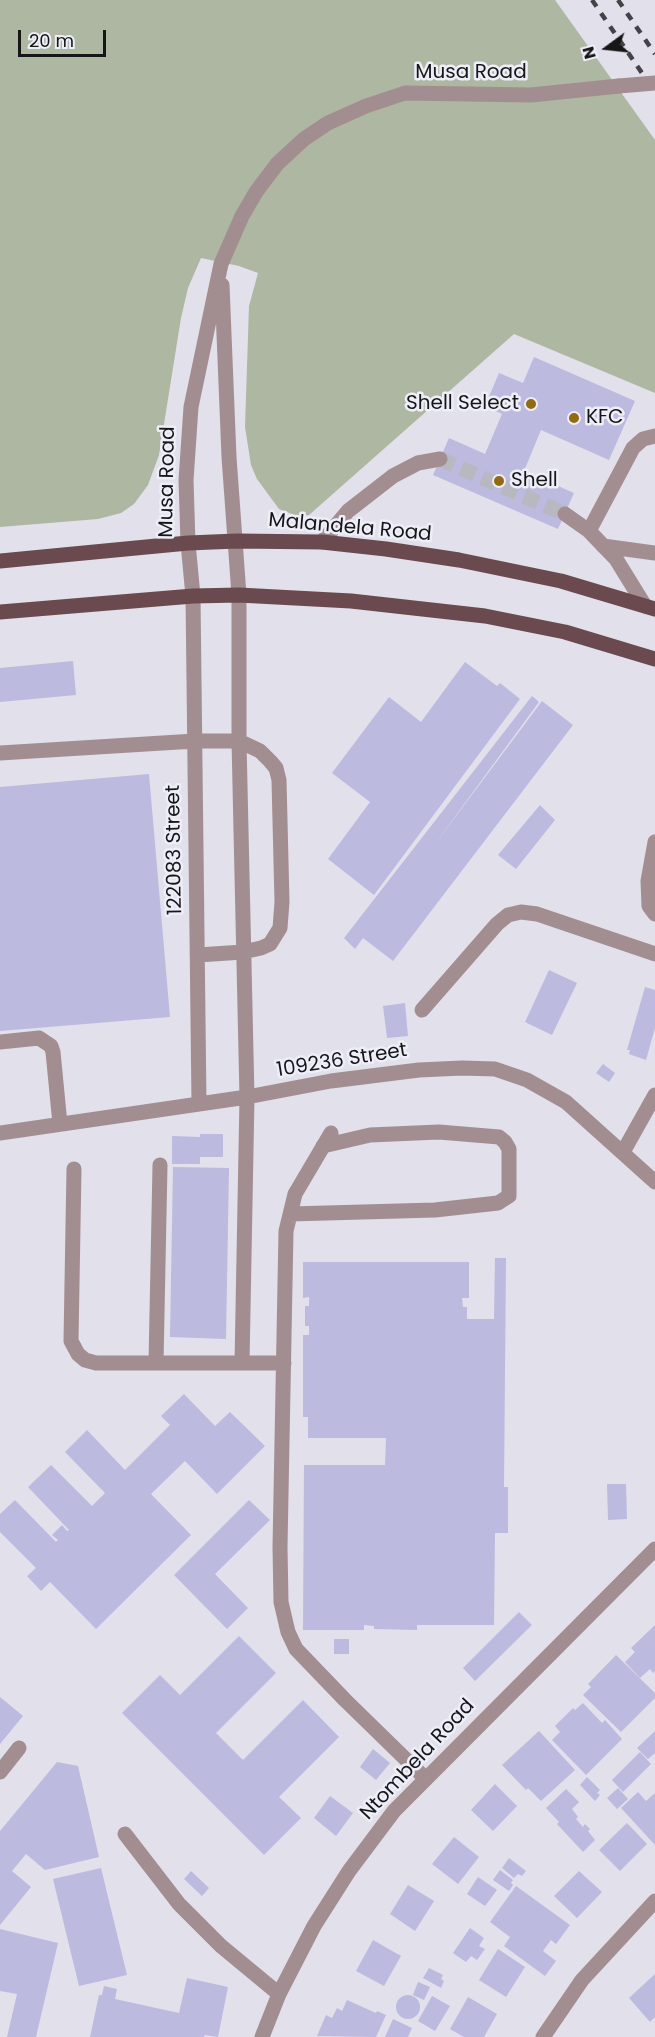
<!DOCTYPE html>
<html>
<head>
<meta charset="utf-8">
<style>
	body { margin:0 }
	#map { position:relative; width:655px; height:2037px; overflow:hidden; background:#e1e0eb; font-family:Poppins,sans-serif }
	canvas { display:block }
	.north { position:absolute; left:577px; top:18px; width:60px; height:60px; -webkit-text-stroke:4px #eeeef9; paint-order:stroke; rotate:255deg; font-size:16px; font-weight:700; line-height:24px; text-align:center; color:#161619 }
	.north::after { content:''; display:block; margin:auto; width:21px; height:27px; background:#161619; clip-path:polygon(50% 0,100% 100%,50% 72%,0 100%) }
	.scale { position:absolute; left:18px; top:30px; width:88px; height:27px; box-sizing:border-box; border:3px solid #161619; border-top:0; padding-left:8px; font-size:18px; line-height:21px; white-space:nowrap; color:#161619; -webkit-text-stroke:4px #eeeef9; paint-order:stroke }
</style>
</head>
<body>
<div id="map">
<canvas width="655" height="2037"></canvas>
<div class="north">N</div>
<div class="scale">20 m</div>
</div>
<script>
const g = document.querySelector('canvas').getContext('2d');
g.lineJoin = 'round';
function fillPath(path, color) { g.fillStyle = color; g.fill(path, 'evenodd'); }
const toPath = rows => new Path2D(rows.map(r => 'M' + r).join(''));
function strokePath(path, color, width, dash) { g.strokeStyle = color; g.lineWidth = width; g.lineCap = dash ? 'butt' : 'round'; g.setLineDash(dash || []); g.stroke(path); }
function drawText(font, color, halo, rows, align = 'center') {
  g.font = font + ' Poppins,sans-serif'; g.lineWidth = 5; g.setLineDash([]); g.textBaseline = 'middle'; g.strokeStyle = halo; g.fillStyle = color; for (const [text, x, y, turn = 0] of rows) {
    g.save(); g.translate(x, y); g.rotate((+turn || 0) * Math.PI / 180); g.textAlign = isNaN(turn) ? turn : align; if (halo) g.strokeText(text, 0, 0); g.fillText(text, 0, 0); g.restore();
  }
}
const green = toPath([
	[0,0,555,0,655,140,655,393,514,334,309,515,297,516,279,509,257,479,251,465,245,427,249,306,258,273,239,266,201,258,188,288,181,318,159,455,148,485,134,504,121,513,98,519,0,527]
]);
const building = toPath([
	[534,357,635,401,609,460,541,430,524,471,574,493,558,529,433,475,449,438,485,454,502,414,485,406,499,373,523,383],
	[73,661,76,695,0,702,0,668],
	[465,662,497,686,500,683,520,699,374,895,328,859,370,802,332,773,389,697,421,722],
	[532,696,539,702,432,848,542,701,573,725,393,961,363,938,355,949,344,938],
	[149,774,170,1017,0,1031,0,787],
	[540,805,555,820,516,869,498,855],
	[549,970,577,983,552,1035,525,1022],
	[645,987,655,990,655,1028,646,1060,629,1054,630,1050,627,1050],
	[405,1003,408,1036,387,1038,383,1006],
	[603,1064,615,1073,609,1082,596,1073],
	[200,1134,223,1134,223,1157,200,1157,200,1164,172,1164,172,1136,200,1137],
	[173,1167,229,1168,226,1339,170,1337],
	[495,1258,506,1258,504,1487,508,1487,508,1533,495,1533,494,1625,417,1625,417,1630,374,1629,374,1626,364,1625,364,1630,303,1630,304,1465,385,1465,386,1438,308,1438,308,1417,303,1417,303,1335,309,1335,309,1326,305,1326,305,1306,309,1306,309,1297,303,1298,303,1262,469,1262,469,1298,462,1298,463,1307,467,1307,467,1319,494,1319],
	[184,1394,215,1426,230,1412,265,1446,217,1494,185,1461,151,1494,191,1535,96,1629,50,1582,41,1591,27,1576,36,1568,0,1532,0,1514,15,1500,56,1542,58,1540,52,1535,62,1525,67,1531,69,1530,28,1487,51,1465,92,1506,105,1493,65,1452,87,1430,125,1470,170,1425,161,1416],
	[607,1484,626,1484,627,1519,608,1520],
	[249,1500,270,1520,215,1574,248,1608,227,1629,174,1575],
	[519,1612,532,1625,475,1681,463,1668],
	[655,1625,655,1671,653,1673,650,1669,640,1678,625,1662,635,1652,631,1648],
	[239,1636,276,1673,216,1733,243,1760,303,1700,339,1737,279,1797,301,1818,264,1855,122,1713,160,1675,180,1695],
	[334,1639,349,1639,349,1654,334,1654],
	[616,1655,655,1693,655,1698,621,1732,583,1695,591,1687,588,1684],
	[0,1697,23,1716,0,1744],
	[583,1703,602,1723,605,1720,622,1739,586,1775,552,1740,560,1732,555,1726,573,1708,575,1710],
	[539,1731,575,1770,541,1801,528,1788,526,1790,502,1765],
	[655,1731,655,1753,648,1759,637,1748],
	[373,1749,390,1763,376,1780,360,1767],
	[640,1752,651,1764,623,1792,612,1780],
	[57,1762,78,1766,99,1857,45,1870,26,1854,12,1871,31,1887,0,1925,0,1831],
	[587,1777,600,1790,597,1793,600,1795,595,1801,580,1785],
	[495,1784,517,1806,493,1831,471,1810],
	[618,1788,628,1799,617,1809,607,1798],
	[566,1789,579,1802,572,1809,578,1817,576,1819,583,1827,585,1824,590,1829,588,1831,595,1840,583,1852,557,1824,559,1822,546,1808],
	[638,1792,646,1801,655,1793,655,1845,621,1808],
	[330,1796,353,1813,336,1836,314,1818],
	[627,1823,647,1844,620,1871,599,1850],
	[454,1837,479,1857,458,1884,432,1864],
	[509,1858,526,1871,522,1876,518,1874,514,1878,502,1868],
	[101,1868,127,1975,79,1986,53,1879],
	[500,1870,513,1880,511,1883,513,1885,509,1891,493,1880],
	[191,1871,209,1888,202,1896,184,1879],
	[579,1871,602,1892,577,1918,554,1896],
	[478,1877,497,1890,485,1906,467,1894],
	[408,1885,434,1901,415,1931,390,1914],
	[516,1886,570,1925,556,1944,551,1940,543,1951,556,1961,545,1976,504,1946,510,1937,490,1922],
	[470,1928,484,1938,479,1946,485,1949,477,1960,471,1956,466,1962,453,1953],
	[0,1929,58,1943,36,2037,7,2037,17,1994,0,1991],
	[373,1940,401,1956,384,1986,356,1971],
	[498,1949,525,1967,506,1997,479,1980],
	[429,1968,443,1975,441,1979,444,1981,441,1988,423,1978],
	[655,1974,655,2017,650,2022,629,1998],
	[187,1978,228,1987,218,2037,205,2035,204,2037,90,2037,99,1995,102,1995,104,1986,117,1989,115,1999,179,2013],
	[418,1982,430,1987,424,2000,413,1995],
	'396 2007a12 12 0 1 1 24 0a12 12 0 1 1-24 0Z',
	[432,1996,450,2006,435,2031,418,2021],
	[468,1997,497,2014,484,2037,464,2037,450,2029],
	[347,2000,376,2013,377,2011,386,2015,376,2037,317,2036,326,2015,332,2018,337,2008,342,2011],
	[393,2019,412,2028,408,2037,385,2037]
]);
const minorTunnel = toPath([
	[440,459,565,514]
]);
const minor = toPath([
	[222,285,229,457,239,595,239,741,247,1097,242,1363],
	[565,514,589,531,616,559,645,606],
	[589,531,633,448,643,439,655,436],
	[322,542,348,511,393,476,418,463,440,459],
	[603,546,655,553],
	[0,753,195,741,239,741,260,751,270,761,276,768,279,780,282,902,280,928,270,944,261,948,243,952,198,955],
	[655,842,648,881,649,906,655,914],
	[422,1010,497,924,508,915,521,912,537,914,655,954],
	[0,1042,39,1038,51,1046,53,1052,60,1124],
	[199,1103,193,596,188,543,186,480,191,407,221,264,242,216,256,192,277,164,304,139,328,123,366,106,405,93,531,95,619,86],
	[0,1133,247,1097,331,1081,419,1070,462,1068,495,1069,527,1080,566,1102,655,1182],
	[331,1133,295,1194,286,1231,280,1547,281,1602,288,1632,296,1649,345,1700,426,1779],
	[623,1152,655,1095],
	[74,1169,71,1341,78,1354,85,1360,96,1363,284,1363],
	[290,1214,435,1210,498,1203,509,1196,509,1149,505,1142,499,1137,439,1132,370,1135,323,1146],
	[156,1363,160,1165],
	[0,1772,19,1748],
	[125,1834,179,1904,221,1946,279,1994],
	[262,2037,279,1994,314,1926,349,1871,394,1811,655,1549],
	[543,2037,582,1980,655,1901]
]);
const major = toPath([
	[0,561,188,543,237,541,322,542,386,549,459,560,561,581,655,609],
	[0,612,193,596,239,595,351,601,485,616,565,632,655,659]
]);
const rail = toPath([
	[592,0,655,92],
	[618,0,655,54]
]);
const minorBridge = toPath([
	[619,86,655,83]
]);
const markers = [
	[531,404,6,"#916a11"],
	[574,418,6,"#916a11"],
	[499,481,6,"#916a11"]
];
const streetNames = [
	["Musa Road",471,73],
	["Musa Road",168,482,-89],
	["Malandela Road",350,528,5],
	["122083 Street",175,850,-91],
	["109236 Street",342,1061,-9],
	["Ntombela Road",418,1760,-47]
];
const poiNames = [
	["Shell Select",519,404,"right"],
	["KFC",586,418],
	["Shell",511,481]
];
fillPath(green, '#adb7a1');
fillPath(building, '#bcbadf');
strokePath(minorTunnel, '#b8b8c1', 15, [15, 8]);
strokePath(minor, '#a28e90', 15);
strokePath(major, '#6a4a4e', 15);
strokePath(rail, '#424247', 4.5, [8, 8]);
strokePath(minorBridge, '#a28e90', 15);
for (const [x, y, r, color] of markers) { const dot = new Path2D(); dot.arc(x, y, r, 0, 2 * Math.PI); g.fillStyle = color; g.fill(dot); strokePath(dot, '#eeeef9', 2); }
drawText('20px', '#161619', '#eeeef9', streetNames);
drawText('20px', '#161619', '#eeeef9', poiNames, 'left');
</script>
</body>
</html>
